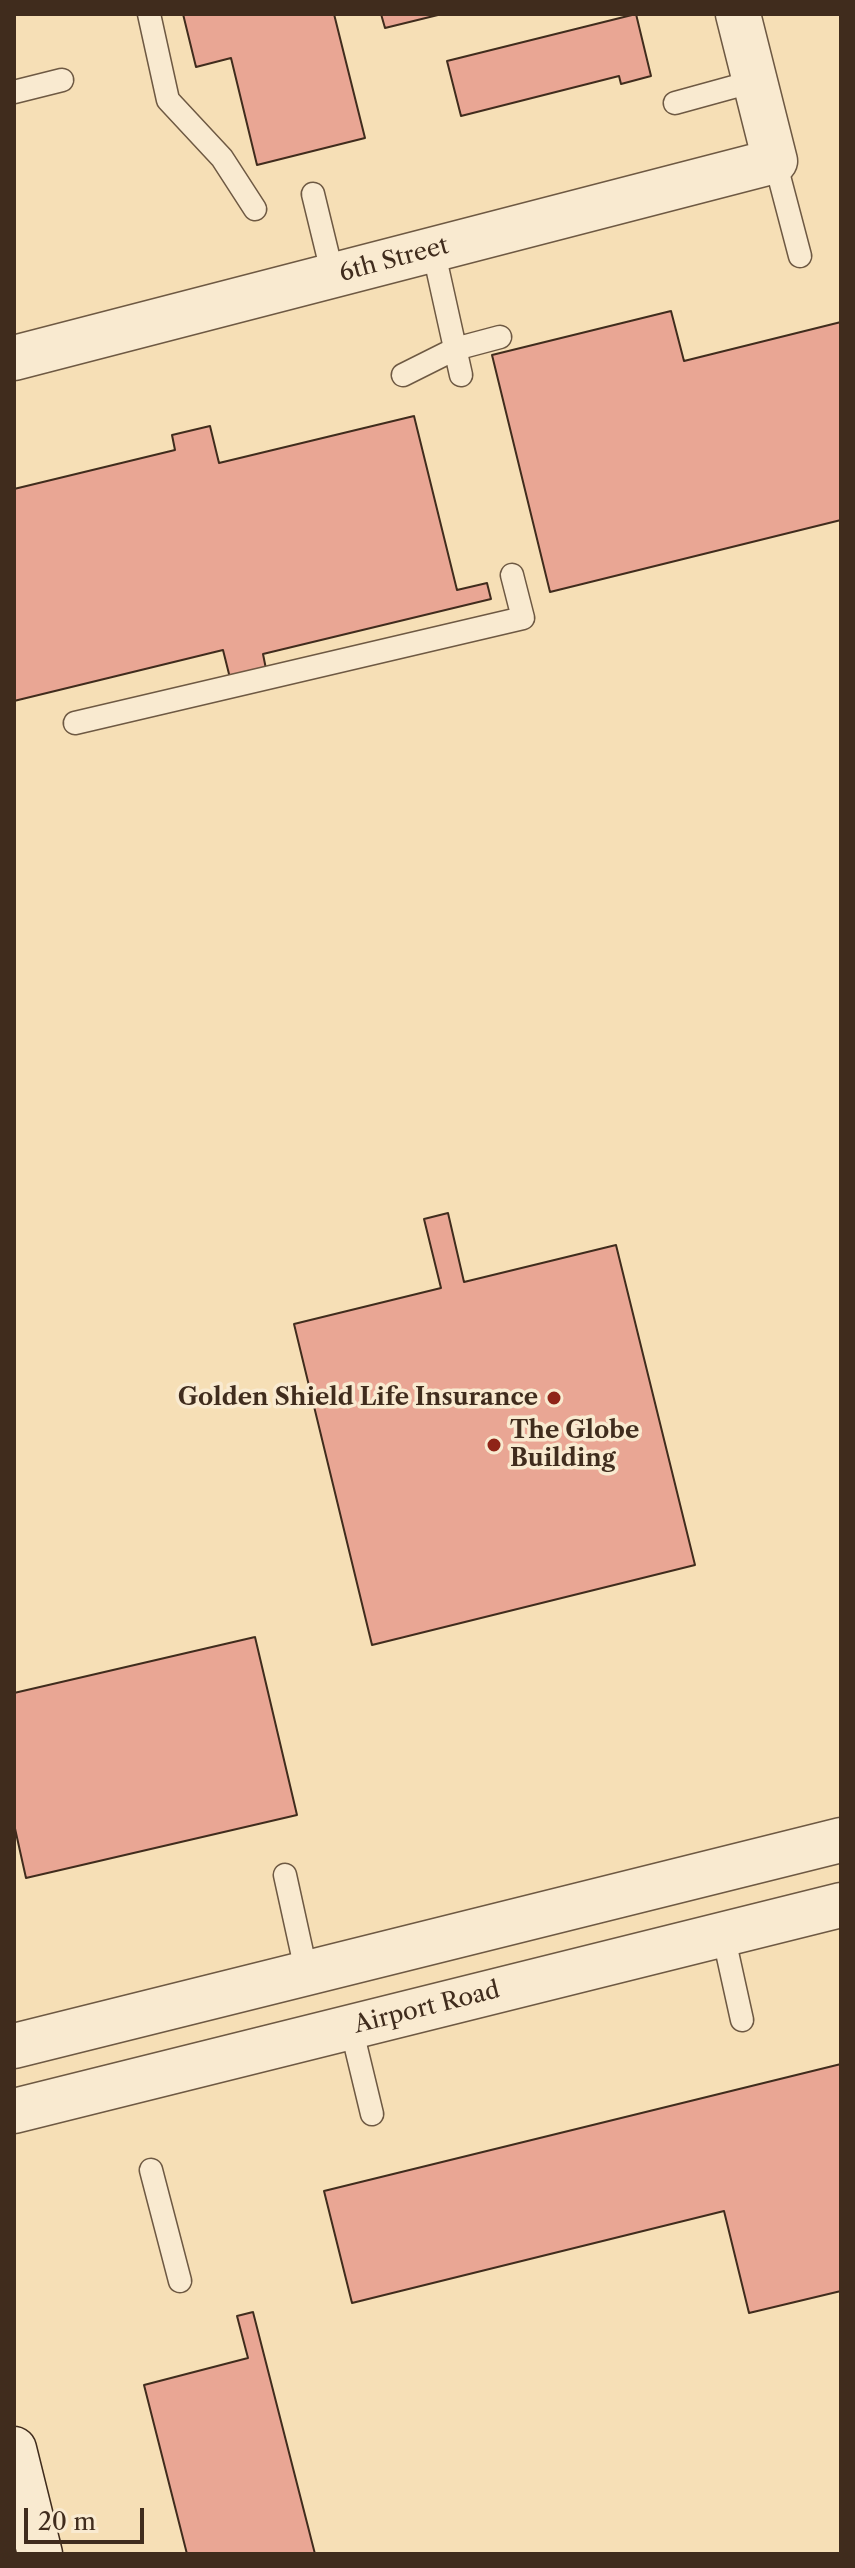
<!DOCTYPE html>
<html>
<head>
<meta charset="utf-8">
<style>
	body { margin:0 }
	#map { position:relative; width:855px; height:2568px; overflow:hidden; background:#f6dfb6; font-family:"Libre Caslon Text",serif }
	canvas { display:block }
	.frame { position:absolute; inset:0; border:16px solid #402c1d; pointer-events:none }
	.scale { position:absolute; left:24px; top:2508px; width:120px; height:36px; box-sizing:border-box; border:4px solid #402c1d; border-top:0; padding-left:10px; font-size:24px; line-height:28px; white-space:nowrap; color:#402c1d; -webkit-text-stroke:6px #f9ead0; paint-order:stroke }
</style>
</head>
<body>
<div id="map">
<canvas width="855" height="2568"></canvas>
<div class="frame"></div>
<div class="scale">20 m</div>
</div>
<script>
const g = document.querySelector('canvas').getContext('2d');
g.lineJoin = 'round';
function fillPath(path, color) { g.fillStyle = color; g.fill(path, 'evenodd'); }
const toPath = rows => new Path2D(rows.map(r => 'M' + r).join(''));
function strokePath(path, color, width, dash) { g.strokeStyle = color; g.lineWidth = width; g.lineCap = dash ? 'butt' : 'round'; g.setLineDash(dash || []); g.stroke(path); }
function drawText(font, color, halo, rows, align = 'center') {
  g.font = font + ' "Libre Caslon Text",serif'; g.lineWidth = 7; g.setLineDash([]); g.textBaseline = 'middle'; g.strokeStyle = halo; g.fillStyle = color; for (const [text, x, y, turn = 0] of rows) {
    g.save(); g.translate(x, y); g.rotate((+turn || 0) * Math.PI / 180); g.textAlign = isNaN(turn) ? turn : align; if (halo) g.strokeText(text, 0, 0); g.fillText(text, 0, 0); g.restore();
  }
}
const building = toPath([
	[183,14,334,14,365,138,257,165,231,58,196,67,183,14],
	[381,14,442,14,385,28,381,14],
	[636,14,651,76,621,84,619,76,461,116,447,61,636,14],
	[671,311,684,361,841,322,841,520,550,592,492,355,671,311],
	[414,416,457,590,487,583,491,599,263,654,266,669,230,678,223,650,14,701,14,489,175,450,172,435,210,426,219,463,414,416],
	[448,1213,464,1282,616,1245,695,1565,372,1645,294,1324,441,1288,424,1219,448,1213],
	[255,1637,297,1815,26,1878,14,1824,14,1693,255,1637],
	[841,2064,841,2291,749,2313,724,2211,352,2303,324,2191,841,2064],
	[253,2312,315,2554,187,2554,144,2385,248,2358,237,2316,253,2312]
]);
const lane = toPath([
	[149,14,168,100,222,158,255,209],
	[14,92,62,80],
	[675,103,755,81],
	[775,161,800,256],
	[313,194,333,276],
	[433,249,461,375],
	[403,375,455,349,500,337],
	[75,723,523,618,512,575],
	[285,1875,307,1975],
	[723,1934,742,2020],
	[351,2027,372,2114],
	[151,2170,180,2281]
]);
const street = toPath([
	[14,358,775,161,738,14],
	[14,2046,841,1840],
	[14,2111,841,1905]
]);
const secondary = toPath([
	[14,2449,40,2554]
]);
const markers = [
	[554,1398,8,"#8f2418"],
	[494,1445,8,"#8f2418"]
];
const streetNames = [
	["6th Street",394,260,-15],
	["Airport Road",427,2008,-14]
];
const poiNames = [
	["Golden Shield Life Insurance",538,1398],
	["The Globe",510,1431,"left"],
	["Building",510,1459,"left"]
];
fillPath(building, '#e9a694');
strokePath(building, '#402c1d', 2);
strokePath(lane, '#6e5943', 25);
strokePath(street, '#6e5943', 47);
strokePath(secondary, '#402c1d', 47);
strokePath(lane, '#f9ead0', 22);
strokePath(street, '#f9ead0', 44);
strokePath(secondary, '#f9ead0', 44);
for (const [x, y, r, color] of markers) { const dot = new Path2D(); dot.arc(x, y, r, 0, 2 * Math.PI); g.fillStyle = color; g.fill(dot); strokePath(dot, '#f9ead0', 3); }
drawText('24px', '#402c1d', '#f9ead0', streetNames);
drawText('bold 24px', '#402c1d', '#f9ead0', poiNames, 'right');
</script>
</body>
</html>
